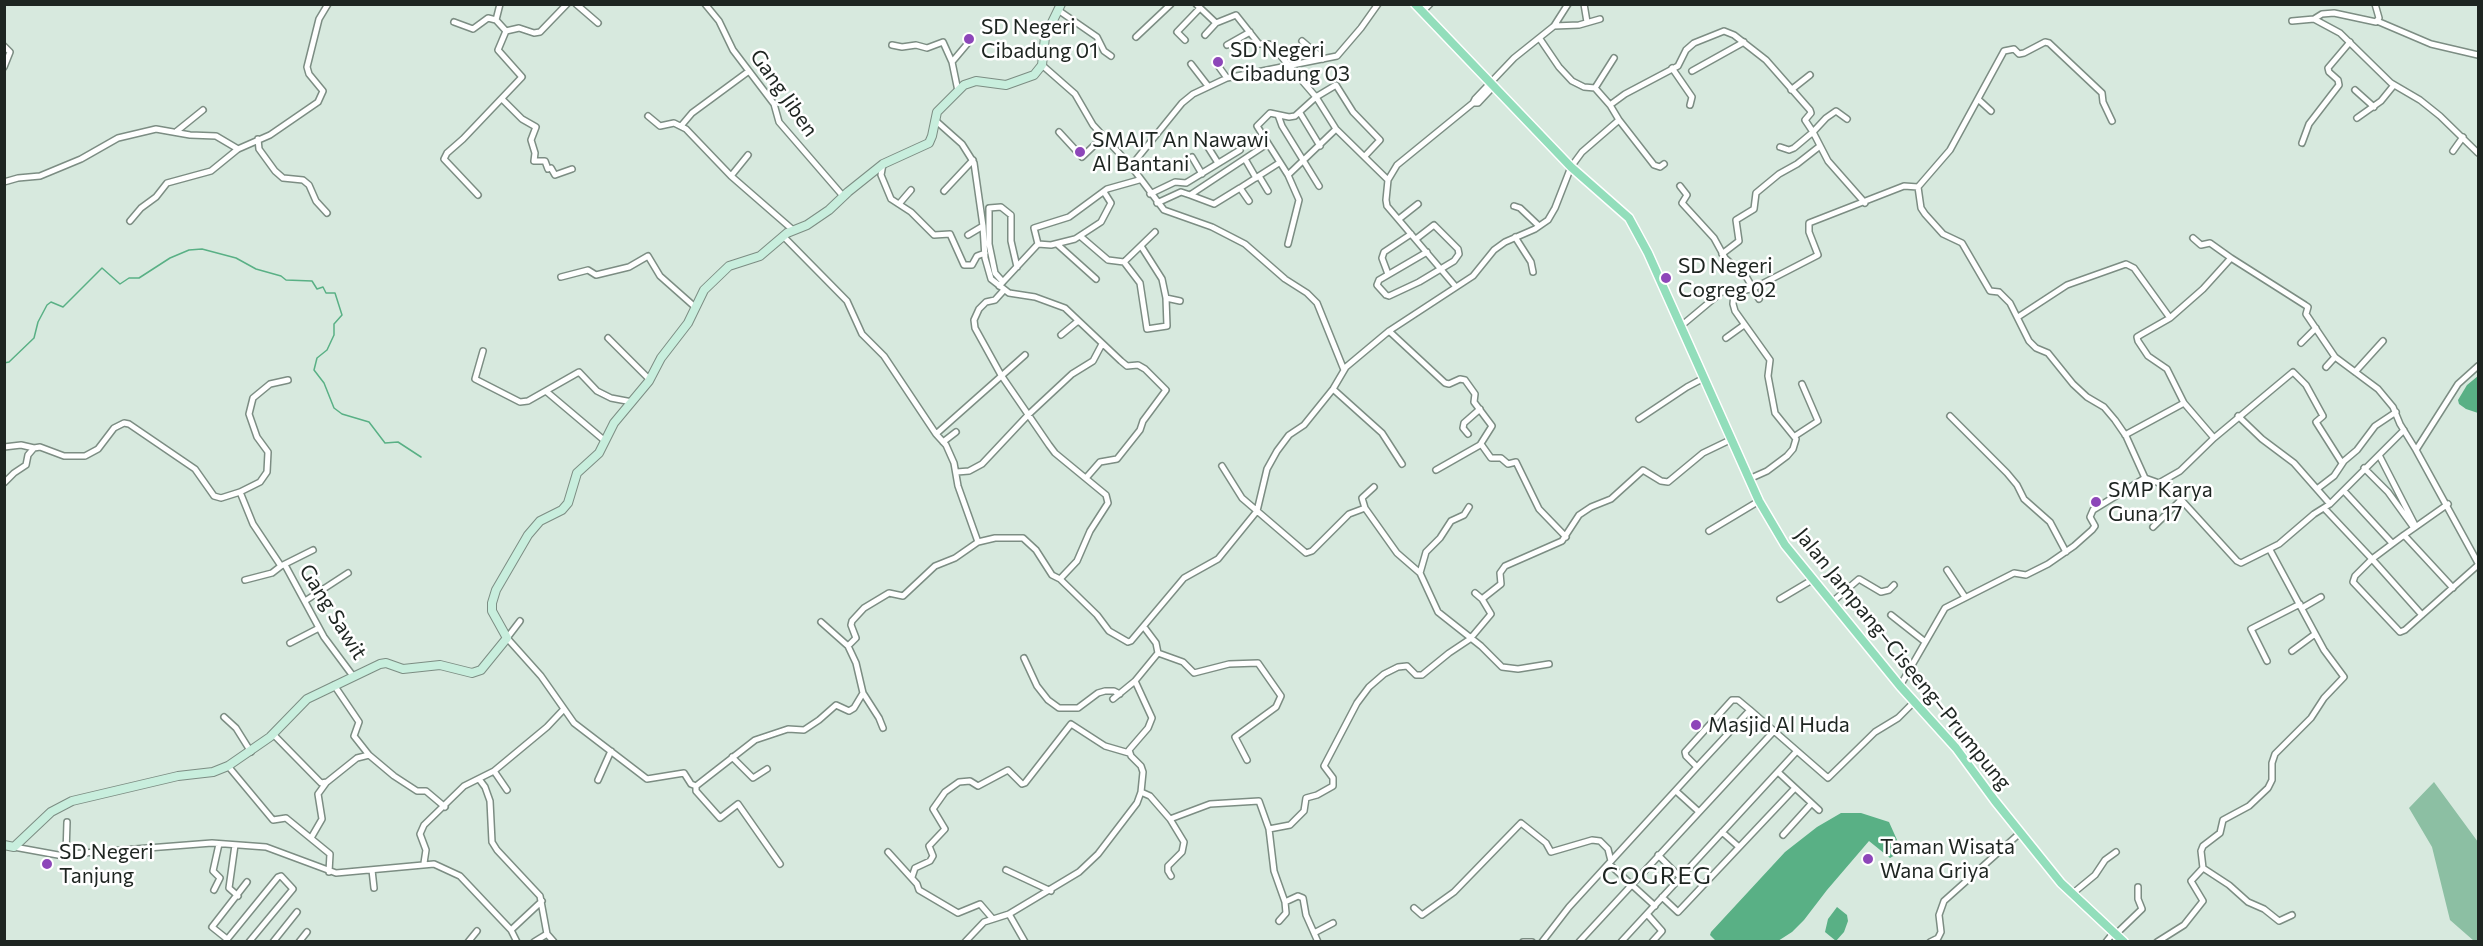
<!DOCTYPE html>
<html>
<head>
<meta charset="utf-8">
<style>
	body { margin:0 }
	#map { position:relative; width:2483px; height:946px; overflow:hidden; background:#d7e9de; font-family:Commissioner,sans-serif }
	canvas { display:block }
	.frame { position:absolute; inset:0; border:6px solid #1e2521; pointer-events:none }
</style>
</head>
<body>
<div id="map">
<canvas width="2483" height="946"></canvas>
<div class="frame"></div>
</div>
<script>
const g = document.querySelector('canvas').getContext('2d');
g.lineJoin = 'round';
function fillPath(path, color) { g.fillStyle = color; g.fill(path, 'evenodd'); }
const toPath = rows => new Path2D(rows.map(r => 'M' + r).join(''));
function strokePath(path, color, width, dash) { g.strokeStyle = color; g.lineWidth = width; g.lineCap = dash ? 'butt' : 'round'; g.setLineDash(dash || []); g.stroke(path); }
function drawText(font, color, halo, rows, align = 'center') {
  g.font = font + ' Commissioner,sans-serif'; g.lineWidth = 5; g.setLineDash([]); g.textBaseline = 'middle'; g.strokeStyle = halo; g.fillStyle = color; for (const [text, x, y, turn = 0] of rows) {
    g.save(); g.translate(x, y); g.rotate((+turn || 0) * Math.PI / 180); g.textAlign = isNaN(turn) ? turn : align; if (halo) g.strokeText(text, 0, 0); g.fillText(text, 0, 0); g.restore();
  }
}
const green = toPath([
	[2434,782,2478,842,2478,941,2474,941,2450,920,2432,847,2409,808]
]);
const water = toPath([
	[2478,376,2478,413,2466,409,2459,404,2458,400,2467,385],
	[1841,813,1861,813,1889,822,1902,851,1890,858,1869,841,1827,890,1804,920,1792,932,1778,941,1716,941,1710,935,1711,932,1785,852,1817,827],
	[1837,907,1847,915,1848,921,1844,932,1836,941,1825,932,1828,919]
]);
const stream = toPath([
	[4,363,9,362,34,338,38,322,47,305,51,302,63,307,102,268,120,284,129,278,139,278,170,258,189,250,202,249,236,258,256,269,281,276,286,280,312,281,317,289,323,287,326,293,335,293,342,315,334,324,334,335,327,350,317,358,314,370,324,383,334,408,342,414,369,422,385,443,398,442,421,457]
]);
const street = toPath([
	[576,4,598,23],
	[705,4,719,21,733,50,774,104,779,122,843,196],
	[1196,4,1216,23,1236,15,1259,44,1269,44,1273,47,1316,97,1336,129,1388,180],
	[1584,4,1587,22],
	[1058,10,1097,37,1104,51,1111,56],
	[1422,12,1430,4],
	[2314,19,2322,14,2334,13,2376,22,2379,18,2375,4],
	[496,20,500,4],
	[2292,21,2314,19,2340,33,2391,83,2420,100,2440,116,2478,153],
	[2377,21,2431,44,2478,55],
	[454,22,473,29,488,18,496,20,506,31,519,28,534,33,540,32,567,4],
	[1554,26,1579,25,1600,19],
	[1205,35,1216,23],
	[1136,37,1171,4],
	[1540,39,1559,67,1572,81,1584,87,1595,88],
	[1185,40,1177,32,1200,8],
	[1302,41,1323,59],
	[892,45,902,47,916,45,927,48,943,42,952,62],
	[1227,45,1250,32],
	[4,46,10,52,4,67],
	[1191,64,1208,86],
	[1042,65,1075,94,1093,125,1131,166,1182,103,1193,94,1227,78,1337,56,1361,28,1378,4],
	[1219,67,1227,78],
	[1672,68,1692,97,1690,105],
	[1692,71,1744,42],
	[1791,90,1810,75],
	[2355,90,2374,107],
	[958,91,952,62,968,43],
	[502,99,522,119,536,127,531,140,535,153,534,161,545,161,548,169,551,168,555,175,572,169],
	[1979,100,1991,111],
	[1473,103,1475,99,1514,58,1554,26,1568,4],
	[1610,105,1595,88,1614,58],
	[1300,113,1320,146],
	[1278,115,1282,126,1319,186],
	[648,116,660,126,674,123,686,129,731,176,793,230],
	[2357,118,2381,101,2394,85],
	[1847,119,1836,111,1826,118,1813,132,1828,161,1865,203],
	[935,120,962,144,974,163,983,226,985,258,991,279,1009,293,1035,297,1065,308,1121,361,1127,366,1138,365,1145,369,1166,390,1143,421,1140,430,1117,459,1100,462,1086,478],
	[1619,120,1654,165,1660,167,1664,164],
	[681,126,692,113,749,71],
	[1336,129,1288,175,1257,126,1270,113,1289,117,1295,116,1316,97,1336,85,1353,112,1380,140,1365,156],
	[177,131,203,110],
	[1059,132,1082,157,1104,136],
	[258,139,259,149,275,171,283,178,303,180,309,185,316,201,327,213],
	[2302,143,2309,124,2339,85,2338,80,2329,72,2328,68,2350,42],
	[1206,144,1218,163],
	[2453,151,2463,137],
	[1192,157,1202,174],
	[1245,159,1256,178],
	[883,164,881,175,891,199,911,212,934,235,950,234,964,265,972,265,977,256,985,253],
	[1131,166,1164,210,1212,227,1245,244,1285,279,1307,293,1317,303,1344,370],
	[1288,175,1299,200,1288,244],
	[731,176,748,155],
	[1259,176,1268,191],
	[4,182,18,178,40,176,81,159,118,138,156,129,190,135,216,136,238,149],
	[1680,186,1687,195,1682,203,1714,238,1725,258,1747,278,1759,299],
	[1918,187,1921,208,1925,214,1943,234,1962,243,1990,291,1999,292,2010,303,2029,341,2036,348,2048,353,2073,384,2087,397,2104,407,2115,420,2126,436,2145,478,2159,483,2180,471,2214,438,2293,372,2306,385,2323,416,2316,422,2342,463],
	[1240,188,1214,204,1190,195,1267,144],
	[944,191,973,160],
	[1150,194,1175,182,1186,183,1240,150],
	[478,195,444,159,447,153,463,139,522,77,498,50,506,31],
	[1249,201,1240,188,1279,163],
	[1157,203,1181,192,1190,195],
	[899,204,911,190],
	[1514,206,1520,208,1539,226],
	[1399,219,1418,204],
	[130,221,141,208,156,197,167,183,211,171,238,149,270,135,318,102,323,91,309,74,307,67,319,19,328,4],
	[968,235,983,226],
	[783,236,847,301,862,334,884,356,936,434,946,445,954,463,958,486,978,542],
	[1080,236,1108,260,1124,262,1155,232],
	[1515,237,1531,262,1533,272],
	[2193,238,2201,245,2210,243,2231,258],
	[1416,239,1434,225,1458,249,1459,254,1454,261,1419,282,1389,296,1386,295,1377,285,1379,280,1427,252],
	[1038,244,1051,245,1075,239,1101,222,1111,203,1104,192],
	[1057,244,1096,279],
	[1722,254,1739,241,1736,220,1754,209,1756,193,1779,174,1797,164,1820,146],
	[1124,262,1140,283,1147,329,1167,326,1166,298,1162,279,1141,246],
	[1388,274,1382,258,1384,252,1411,234],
	[561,277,588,270,596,275,629,267,648,256,660,276,695,307],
	[1003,282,995,273,989,244,989,208,1001,207,1011,215,1011,241,1017,267],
	[999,286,1038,244,1034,228,1069,217,1107,189,1139,180],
	[1456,287,1387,206,1386,200,1388,180,1397,165,1473,103,1478,103,1493,87],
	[1734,292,1733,304,1735,311,1770,360,1768,376,1775,413,1796,439,1793,449,1787,456,1767,471,1749,479],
	[1166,298,1180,301],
	[2018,317,2067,285,2126,264,2134,268,2170,318,2203,289,2231,258,2305,305,2308,307,2306,314,2335,357],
	[2170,318,2142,334,2137,337,2138,341,2148,356,2167,369,2184,403,2214,438],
	[1681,326,1724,290,1738,292,1754,288,1818,255,1809,232,1809,223,1904,186,1918,187,1950,150,2004,51,2014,49,2019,54,2024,53,2045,42,2049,43,2102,93,2103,102,2112,121],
	[1389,331,1445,383,1449,384,1460,379,1465,380,1475,394,1474,402,1492,426,1480,445,1436,470],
	[1061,335,1078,321],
	[608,338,650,380],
	[1726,338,1744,325],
	[2301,343,2316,328],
	[483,351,475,379,520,402,528,401,579,372,597,391,611,398,632,402],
	[2326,367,2335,357,2378,389,2393,407,2400,424,2416,450,2458,384,2478,366],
	[2355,372,2383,341],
	[1333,389,1382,433,1402,464],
	[547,392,605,441],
	[1950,416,2007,473,2017,485,2024,499,2050,522,2066,552],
	[2238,416,2262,439,2294,463,2330,504],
	[1639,419,1687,387,1704,378],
	[936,434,1025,355],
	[1468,434,1463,428,1464,423,1480,409],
	[2125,435,2184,403],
	[1795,436,1818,421,1802,384],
	[943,442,956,432],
	[1481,444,1491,458,1501,458,1508,464,1516,462,1539,509,1566,537],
	[4,447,21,445,34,448],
	[2416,450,2478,563],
	[2379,455,2415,525],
	[1222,466,1242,498,1306,553,1312,551,1349,514,1365,508,1397,553,1420,573,1438,612,1481,646,1502,667,1518,669,1549,664],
	[2364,468,2388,492,2414,528,2404,535,2453,588],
	[957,472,969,471,982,464,1028,415,1072,374,1093,361,1102,344],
	[2164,481,2237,561,2241,563,2279,544,2314,514,2330,504,2404,430],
	[4,483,14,473,26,465,28,455,34,448,40,447,64,456,85,456,98,449,114,428,124,423,129,424,195,469,214,496,221,498,240,492,260,482,267,472,268,452,257,437,249,414,253,398,270,384,288,380],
	[2317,489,2334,476,2344,461,2357,450,2375,426,2396,412],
	[2344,491,2392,543],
	[240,492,253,524,281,566],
	[1365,508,1362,498,1374,487],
	[2324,508,2372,559,2355,576,2353,582,2400,632,2405,630,2478,565],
	[2153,527,2181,500],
	[2414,528,2448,504],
	[1709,531,1759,501],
	[2404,535,2372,559,2422,615],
	[285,565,324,637,353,676],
	[1947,570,1965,597],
	[1420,573,1426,552,1440,538,1451,521,1464,515,1469,507],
	[1060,579,1097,615,1109,631,1128,642,1131,641,1184,578,1218,559,1257,511,1267,469,1277,451,1289,435,1304,425,1333,389,1346,367,1389,331,1473,276,1494,250,1505,242,1535,229,1548,220,1555,208,1571,167,1582,152,1619,120,1610,105,1625,94,1678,66,1686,50,1694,43,1724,31,1734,35,1766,60,1810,110,1811,113,1805,120,1813,132,1794,148,1789,150,1780,147],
	[245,580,272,573,281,566,313,550],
	[1475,593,1482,599,1501,584,1500,573,1505,566,1562,541,1579,515,1591,507,1611,499,1643,470,1661,481,1668,482,1703,453,1730,440],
	[1780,599,1812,580],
	[305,601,348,573],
	[1831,603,1859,579,1881,592,1889,590,1894,585],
	[2302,608,2321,597],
	[1891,615,1924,641],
	[520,621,507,638,541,676,574,723,647,779,684,773,691,784,696,786,755,740,788,729,804,730,819,720,836,705,849,711,854,708,863,693,856,663,848,646,821,622],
	[290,643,319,628],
	[848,646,856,638,851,625,852,621,864,608,889,593,903,596,935,566,955,558,978,542,995,538,1023,538,1036,550,1052,575,1060,579,1077,561,1090,531,1108,503,1106,495,1055,453,1049,445,1001,375,975,328,974,320,979,309,986,302,995,300,1004,290],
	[2292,651,2315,634],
	[1158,653,1183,662,1194,673,1229,664,1258,663,1281,696,1276,707,1235,737,1247,760],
	[1024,658,1037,686,1048,700,1059,708,1078,708,1098,693,1105,691,1114,691,1120,694],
	[2267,661,2251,629,2300,604],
	[334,685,359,722,354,736,369,755],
	[1900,686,1945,608,2014,573,2026,575,2048,564,2074,546,2092,530,2095,526,2090,517,2093,510,2145,478],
	[863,693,879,718,883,728],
	[1113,699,1135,681],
	[224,717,236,728,251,752],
	[273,734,321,783,327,782,357,758,369,755,394,776,417,791,426,791,445,807],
	[732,757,753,778,767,769],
	[228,766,273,820,286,818,330,854,329,872],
	[1697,767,1750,710],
	[494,771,507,790],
	[1778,772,1819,810],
	[479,779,485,787,490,801,492,842,497,850,540,896,547,934,554,942],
	[598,780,611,751],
	[696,786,696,791,720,818,738,804,780,864],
	[1676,791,1698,811],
	[1141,792,1150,796,1170,819,1210,804,1259,801,1269,829,1274,871,1285,902,1286,913,1279,921],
	[1170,819,1184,842,1182,852,1168,866,1168,871,1171,876],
	[1269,829,1290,825,1304,811,1306,798,1317,795,1333,786,1333,778,1324,766,1357,703,1369,687,1384,674,1398,667,1407,666,1416,675,1422,675,1449,653,1470,639,1491,614,1482,599],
	[1722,832,1739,847],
	[1783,835,1811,804],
	[311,838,322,819,318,794,326,783],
	[235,845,229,888,238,896],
	[14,847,58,855,212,843,266,847,336,873,434,864,460,876,511,930,517,942],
	[888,852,917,884,919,890,958,913,980,904,992,918],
	[66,854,67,822],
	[1658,855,1680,877],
	[424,863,426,850,420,834,424,825,464,786,494,771,547,727,564,709],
	[1609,864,1655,906],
	[2203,868,2229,885,2248,902,2264,909,2279,921,2292,915],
	[372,870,374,888],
	[1006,870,1051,891],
	[912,877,915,868,930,861,933,856,929,846,945,829,933,809,945,792,959,782,970,781,978,786,1008,770,1022,784,1025,783,1071,724,1105,746,1129,753],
	[214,890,220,878,213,871,219,844],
	[2072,894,2095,875,2105,860,2116,852],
	[1662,897,1678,912,1794,789],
	[1285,902,1298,896,1303,898,1306,915,1318,942],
	[1414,908,1422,915,1454,892,1521,823,1546,843,1551,852,1592,840,1600,841,1608,849,1611,861],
	[1009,914,1025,942],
	[1647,914,1662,931,1652,942],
	[511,930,542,901],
	[1314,933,1333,923],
	[2116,934,2142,909,2138,899,2138,887],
	[227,939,212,927,247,882],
	[225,942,278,877,281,876,293,889,249,942],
	[273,942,297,912],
	[299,942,307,932],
	[468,942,477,931],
	[534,942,547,934],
	[965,942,984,922,1009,914,1079,872,1098,854,1137,803,1141,792,1143,772,1141,766,1131,756,1129,750,1148,728,1152,718,1135,681,1158,653,1156,643,1144,627],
	[1523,942,1532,942],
	[1542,942,1569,907,1697,767,1686,756,1685,752,1732,700,1738,700,1750,710,1828,778,1875,732,1898,718,1914,702],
	[1579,942,1774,731],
	[1621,942,1796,752],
	[1930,942,1938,938,1941,932,1939,915,1944,901,2020,833],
	[2106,942,2114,932],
	[2157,942,2184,925,2203,901,2191,881,2203,868,2201,851,2203,846,2220,833,2223,820,2249,806,2268,788,2272,780,2272,763,2275,754,2311,718,2324,698,2344,677,2324,650,2270,550]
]);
const secondary = toPath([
	[4,845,14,847,51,812,72,801,178,776,213,772,228,766,270,737,307,699,380,664,386,663,403,669,440,665,472,673,481,670,507,638,492,611,492,603,496,590,528,535,540,521,562,510,568,503,577,473,599,453,614,423,649,381,661,358,688,323,704,290,729,266,760,256,787,233,807,225,829,210,848,192,883,164,929,143,932,136,937,112,964,85,976,81,1006,85,1034,75,1042,65,1045,37,1061,4]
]);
const primary = toPath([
	[1415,4,1571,167,1629,218,1648,253,1759,501,1785,545,1900,686,1956,748,1995,801,2061,883,2124,942]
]);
const markers = [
	[969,39,6,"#8d46b9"],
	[1218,62,6,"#8d46b9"],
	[1080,152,6,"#8d46b9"],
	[1666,278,6,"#8d46b9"],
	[2096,502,6,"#8d46b9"],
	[1696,725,6,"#8d46b9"],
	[1868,859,6,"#8d46b9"],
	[47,864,6,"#8d46b9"]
];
const poiNames = [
	["SD Negeri",981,27],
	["Cibadung 01",981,51],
	["SD Negeri",1230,50],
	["Cibadung 03",1230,74],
	["SMAIT An Nawawi",1092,140],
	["Al Bantani",1092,164],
	["SD Negeri",1678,266],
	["Cogreg 02",1678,290],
	["SMP Karya",2108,490],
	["Guna 17",2108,514],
	["Masjid Al Huda",1708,725],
	["Taman Wisata",1880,847],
	["Wana Griya",1880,871],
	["SD Negeri",59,852],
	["Tanjung",59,876]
];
const streetNames = [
	["Gang Jiben",784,93,55],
	["Gang Sawit",333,612,58],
	["Jalan Jampang–Ciseeng–Prumpung",1903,659,51]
];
const quarterNames = [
	["COGREG",1657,876]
];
fillPath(green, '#8cbfa3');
fillPath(water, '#59b085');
strokePath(stream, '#59b085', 1.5);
strokePath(street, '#7c8d83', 8);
strokePath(secondary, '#7c8d83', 10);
strokePath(primary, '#fff', 11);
strokePath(street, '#fff', 5);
strokePath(secondary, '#c8eedd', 8);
strokePath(primary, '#92debb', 8);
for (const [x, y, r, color] of markers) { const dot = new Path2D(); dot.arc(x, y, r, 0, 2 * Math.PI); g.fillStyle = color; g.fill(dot); strokePath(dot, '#fff', 2); }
drawText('21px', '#1e2521', '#fff', poiNames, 'left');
drawText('21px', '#1e2521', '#fff', streetNames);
g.letterSpacing = '1.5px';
drawText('24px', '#1e2521', '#fff', quarterNames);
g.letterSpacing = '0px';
</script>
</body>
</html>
